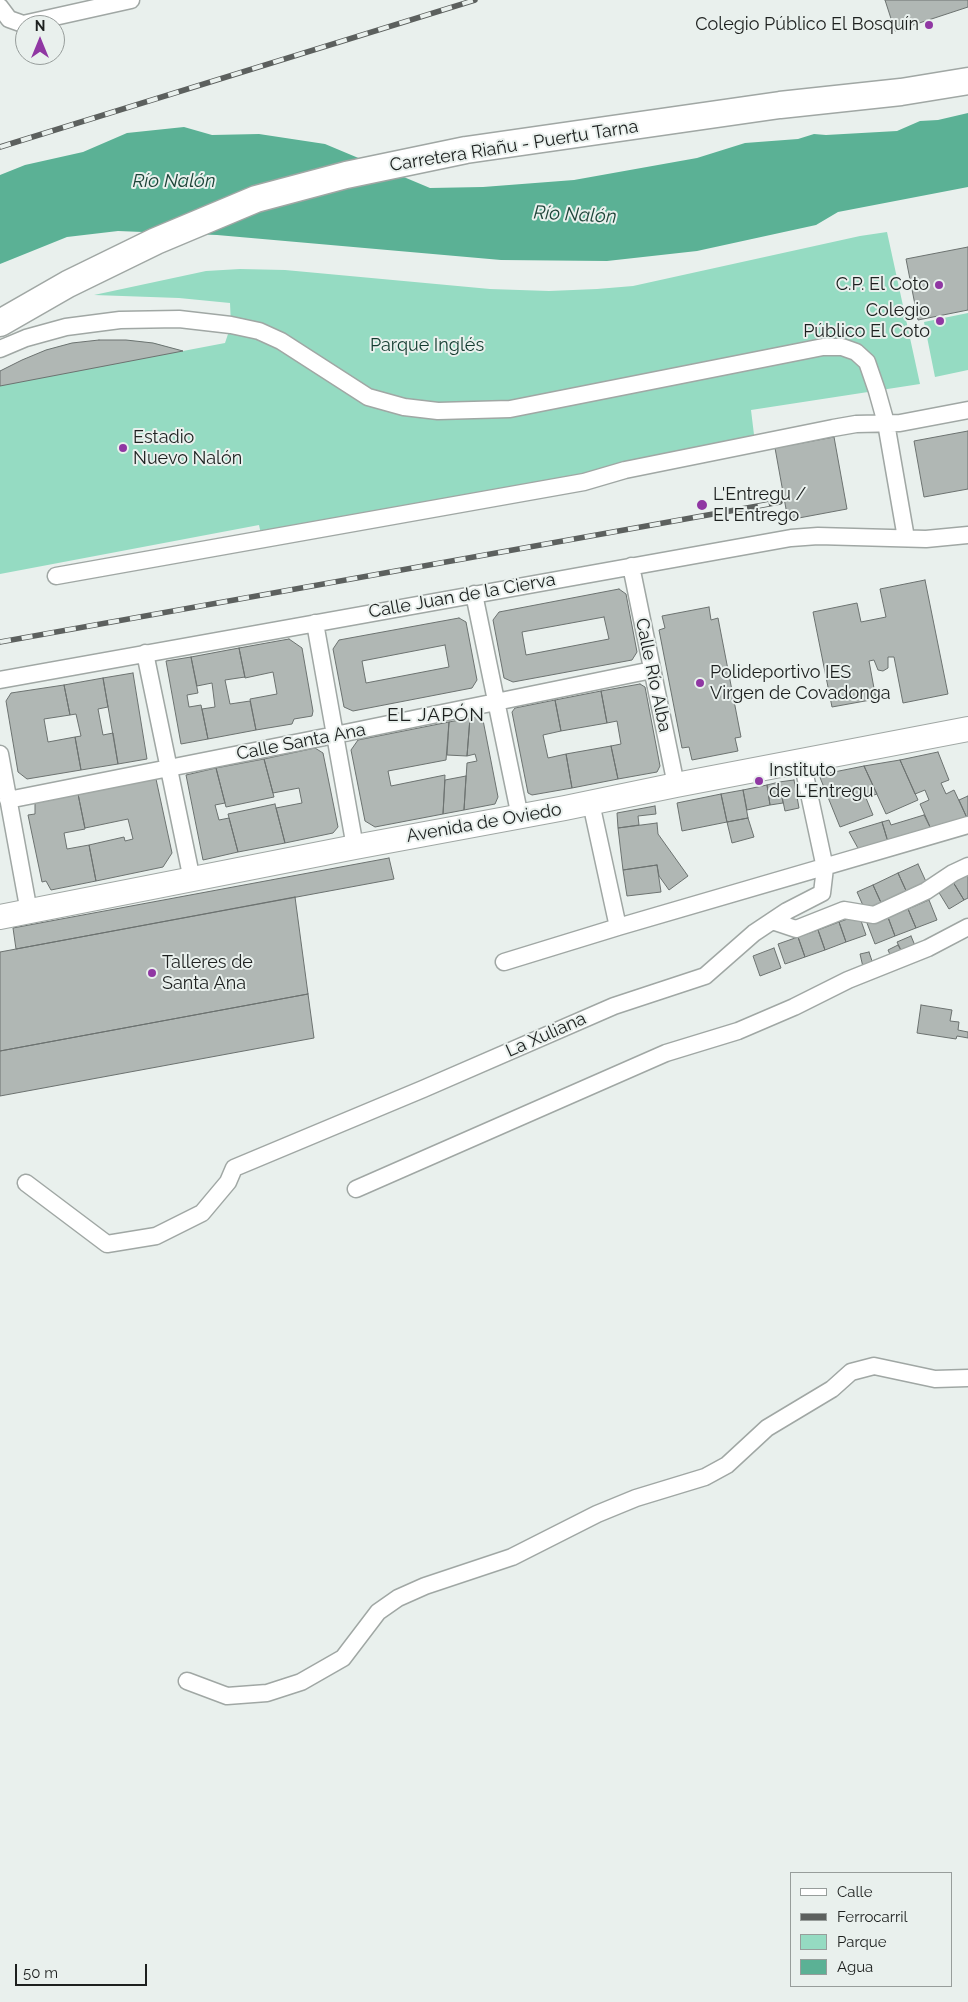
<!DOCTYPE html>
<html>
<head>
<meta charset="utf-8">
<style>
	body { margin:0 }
	#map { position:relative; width:968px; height:2002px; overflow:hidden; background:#e9f0ed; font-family:Raleway,sans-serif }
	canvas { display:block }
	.legend { position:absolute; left:790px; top:1872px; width:162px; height:115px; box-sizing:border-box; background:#e9f0ed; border:1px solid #979d9b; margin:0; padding:6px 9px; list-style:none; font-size:15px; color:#1d201f }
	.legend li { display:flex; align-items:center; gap:10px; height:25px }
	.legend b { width:25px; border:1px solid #979d9b }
	.north { position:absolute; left:15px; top:15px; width:50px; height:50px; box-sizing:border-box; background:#e9f0ed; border:1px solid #979d9b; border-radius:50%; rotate:0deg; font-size:14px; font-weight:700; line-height:20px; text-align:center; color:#1d201f }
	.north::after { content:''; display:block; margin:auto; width:18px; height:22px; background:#9037a3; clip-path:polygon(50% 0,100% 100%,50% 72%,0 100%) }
	.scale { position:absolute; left:15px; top:1964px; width:132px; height:22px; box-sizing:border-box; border:2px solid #1d201f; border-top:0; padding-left:6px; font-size:15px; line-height:18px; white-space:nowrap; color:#1d201f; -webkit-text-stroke:4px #e9f0ed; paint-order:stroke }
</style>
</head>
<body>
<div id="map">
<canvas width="968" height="2002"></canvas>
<ul class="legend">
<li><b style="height:6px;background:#fff"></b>Calle</li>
<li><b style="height:6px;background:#5c605e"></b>Ferrocarril</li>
<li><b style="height:14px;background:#95dbc2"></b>Parque</li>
<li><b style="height:14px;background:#5bb195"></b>Agua</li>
</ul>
<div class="north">N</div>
<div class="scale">50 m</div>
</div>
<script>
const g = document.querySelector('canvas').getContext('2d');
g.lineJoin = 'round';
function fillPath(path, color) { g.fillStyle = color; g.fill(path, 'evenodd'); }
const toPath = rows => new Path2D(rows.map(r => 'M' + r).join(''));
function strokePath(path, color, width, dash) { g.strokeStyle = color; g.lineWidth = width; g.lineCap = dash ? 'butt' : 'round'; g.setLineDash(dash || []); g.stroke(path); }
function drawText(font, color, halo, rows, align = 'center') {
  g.font = font + ' Raleway,sans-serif'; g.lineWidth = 4; g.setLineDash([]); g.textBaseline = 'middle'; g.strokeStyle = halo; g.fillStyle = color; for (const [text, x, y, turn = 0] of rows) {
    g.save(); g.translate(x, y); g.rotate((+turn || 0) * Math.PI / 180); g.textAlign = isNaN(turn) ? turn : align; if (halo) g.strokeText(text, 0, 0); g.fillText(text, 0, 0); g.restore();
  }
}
const green = toPath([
	[887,232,920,384,751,410,755,443,262,539,259,525,0,574,0,371,46,350,72,343,126,340,154,343,183,351,225,343,231,325,230,303,179,298,94,295,206,271,240,269,285,270,490,289,549,291,597,289,633,286,860,236],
	[968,313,968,370,935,377,924,322]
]);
const water = toPath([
	[968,113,968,187,838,212,816,225,697,251,607,261,501,260,217,235,118,231,67,237,0,264,0,175,25,165,83,152,127,133,184,127,212,135,259,134,325,144,430,188,483,187,574,180,697,158,745,143,798,139,814,134,826,135,897,131,920,121,938,120]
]);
const building = toPath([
	[885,0,968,0,968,7,895,31,885,0],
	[968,247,968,310,918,320,906,259,968,247],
	[99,340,126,340,153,343,183,351,0,386,0,371,22,360,46,350,72,343,99,340],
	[968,431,968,489,924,497,914,441,968,431],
	[834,437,847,509,788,520,775,448,834,437],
	[925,580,948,694,903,703,894,657,888,657,888,668,883,671,878,670,874,660,869,661,876,699,832,707,813,612,857,603,861,622,886,617,880,589,925,580],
	[619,589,626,594,637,652,632,660,513,682,504,678,493,620,499,612,619,589],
	[604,617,609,639,526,655,522,632,604,617],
	[709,607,711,620,718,618,741,737,735,738,738,751,692,760,689,747,682,748,659,630,665,628,662,616,709,607],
	[459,618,466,622,477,680,472,688,353,711,344,707,333,649,339,640,459,618],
	[445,645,449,667,366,683,362,661,445,645],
	[289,639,302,648,313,711,312,716,294,719,292,724,256,730,250,699,277,694,273,672,245,678,239,648,289,639],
	[239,648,245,677,225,680,230,704,250,701,256,730,208,739,202,709,215,707,212,683,197,686,191,657,239,648],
	[191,657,198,693,187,695,189,707,201,705,208,739,181,744,166,661,191,657],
	[133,673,147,759,118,764,103,678,133,673],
	[103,678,108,707,98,709,103,735,113,733,118,764,81,770,75,737,81,736,76,714,70,715,64,685,103,678],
	[640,684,645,687,660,766,657,772,618,779,611,746,621,744,617,721,607,723,601,691,640,684],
	[64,685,70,715,44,719,48,742,75,737,81,770,27,779,18,772,6,701,11,693,64,685],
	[601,691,607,723,561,731,555,700,601,691],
	[555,700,561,731,543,735,548,758,566,754,572,788,532,795,528,793,512,712,515,708,555,700],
	[482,715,498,797,495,804,464,810,467,763,477,761,475,754,467,756,470,718,482,715],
	[470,718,467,756,447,755,449,722,470,718],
	[449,722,446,760,388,771,391,786,445,775,443,814,375,827,365,821,351,750,358,740,449,722],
	[611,746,618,779,572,788,566,754,611,746],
	[315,748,323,753,338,827,333,833,285,843,276,808,302,803,299,788,273,793,264,759,315,748],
	[938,752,949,780,941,783,946,794,954,790,967,818,931,829,920,804,929,800,925,790,915,794,900,760,938,752],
	[264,759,274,797,226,807,216,768,264,759],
	[900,760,918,800,886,814,864,766,900,760],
	[864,766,877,794,866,798,873,815,840,827,819,775,864,766],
	[216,768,225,803,215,805,219,820,229,818,238,852,203,860,186,775,216,768],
	[466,776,464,810,443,814,445,780,466,776],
	[156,779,172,853,163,867,96,881,89,845,124,837,125,841,133,839,128,819,85,828,78,794,156,779],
	[794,780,799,808,785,811,779,782,794,780],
	[779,782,783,803,770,805,767,785,779,782],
	[767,785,770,805,747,810,743,790,767,785],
	[743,790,748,818,727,822,721,794,743,790],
	[78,794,85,829,64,833,67,849,89,845,96,881,51,890,46,881,42,882,28,815,35,814,35,802,78,794],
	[721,794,727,822,682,831,677,803,721,794],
	[968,796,968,817,967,818,959,800,968,796],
	[275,804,285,843,238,852,228,814,275,804],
	[655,806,656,814,638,816,639,825,618,828,617,813,655,806],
	[924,815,931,829,888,842,882,822,889,820,891,825,924,815],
	[748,818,754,837,732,843,727,822,748,818],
	[882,822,888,842,859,850,849,832,882,822],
	[657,823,658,834,688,876,669,890,659,876,657,865,623,870,618,828,657,823],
	[389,858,394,879,16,949,13,928,389,858],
	[918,864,928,886,908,895,898,873,918,864],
	[657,865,661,892,627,896,623,870,657,865],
	[898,873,908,895,883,907,873,885,898,873],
	[968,873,968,898,964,900,953,882,968,873],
	[953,882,964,900,949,909,938,891,953,882],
	[873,885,883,907,865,910,857,892,873,885],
	[295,897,308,994,0,1051,0,952,295,897],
	[929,900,937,920,916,928,908,909,929,900],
	[908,909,916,928,895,936,888,917,908,909],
	[859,915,866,935,846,942,839,922,859,915],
	[887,915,895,936,875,944,867,923,887,915],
	[839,922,846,942,825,950,818,930,839,922],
	[818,930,825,950,805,957,798,937,818,930],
	[911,936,916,948,903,954,897,942,911,936],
	[798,937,805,957,785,964,778,944,798,937],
	[898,945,903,954,892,959,888,950,898,945],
	[774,948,781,968,760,976,753,956,774,948],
	[869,952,873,964,863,967,860,954,869,952],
	[308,994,314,1038,0,1096,0,1051,308,994],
	[921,1005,952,1010,950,1021,959,1022,958,1030,968,1032,968,1038,957,1036,956,1039,917,1033,921,1005]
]);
const street = toPath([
	[0,7,9,19,23,24,131,0],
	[0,349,26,338,66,327,120,320,179,319,231,325,259,331,281,341,368,397,404,407,438,411,510,409,823,347,842,347,856,352,867,362,877,391,886,423,906,538],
	[631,566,676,785],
	[56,576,584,482,625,470,833,428,856,424,900,423,968,410],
	[474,594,520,817],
	[315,623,355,847],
	[145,653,192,880],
	[0,680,791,538,818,536,926,539,968,535],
	[0,754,29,912],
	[8,800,335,735,652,670],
	[591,803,618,927,968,825],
	[772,921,796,929,844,910,874,915,926,891,953,873,968,866],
	[504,962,618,927],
	[26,1183,107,1244,156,1236,202,1213,228,1182,234,1168,423,1089,614,1006,705,976,754,933,787,911,822,893,825,868,802,761],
	[356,1189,666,1053,738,1031,794,1007,848,980,928,948,968,927],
	[187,1681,227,1696,267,1693,301,1682,343,1658,378,1612,398,1598,425,1586,512,1557,597,1514,636,1498,705,1477,727,1465,767,1428,832,1389,851,1372,874,1366,935,1379,968,1378]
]);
const secondary = toPath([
	[0,917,355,847,565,808,676,785,968,729]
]);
const primary = toPath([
	[0,323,68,284,156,241,256,199,346,175,466,150,780,105,901,92,968,81]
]);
const rail = toPath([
	[0,147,475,0],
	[0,642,780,502]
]);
const markers = [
	[929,25,5,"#9037a3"],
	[939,285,5,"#9037a3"],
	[940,321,5,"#9037a3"],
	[123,448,5,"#9037a3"],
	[702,505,6,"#9037a3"],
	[700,683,5,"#9037a3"],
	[759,781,5,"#9037a3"],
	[152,973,5,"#9037a3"]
];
const poiNames = [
	["Colegio Público El Bosquín",919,25,"right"],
	["C.P. El Coto",929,285,"right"],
	["Colegio",930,311,"right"],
	["Público El Coto",930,332,"right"],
	["Estadio",133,438],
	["Nuevo Nalón",133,459],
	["L'Entregu /",713,495],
	["El Entrego",713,516],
	["Polideportivo IES",710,673],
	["Virgen de Covadonga",710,694],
	["Instituto",769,771],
	["de L'Entregu",769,792],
	["Talleres de",162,963],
	["Santa Ana",162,984]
];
const streetNames = [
	["Carretera Riañu - Puertu Tarna",514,146,-9],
	["Calle Juan de la Cierva",462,596,-10],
	["Calle Río Alba",653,675,78],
	["Calle Santa Ana",301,742,-11],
	["Avenida de Oviedo",484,823,-10],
	["La Xuliana",546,1035,-24]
];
const parkNames = [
	["Parque Inglés",427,346]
];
const waterNames = [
	["Río Nalón",174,181],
	["Río Nalón",575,215,3]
];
const neighbourhoodNames = [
	["EL JAPÓN",436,715]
];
fillPath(green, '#95dbc2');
fillPath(water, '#5bb195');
fillPath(building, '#b0b7b4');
strokePath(building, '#6c7270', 1);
strokePath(street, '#a0a7a4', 19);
strokePath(secondary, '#a0a7a4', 26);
strokePath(primary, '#a0a7a4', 29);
strokePath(street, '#fff', 16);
strokePath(secondary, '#fff', 24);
strokePath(primary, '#fff', 26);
strokePath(rail, '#5c605e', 5.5);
strokePath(rail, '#e9f0ed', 4, [11]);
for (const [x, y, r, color] of markers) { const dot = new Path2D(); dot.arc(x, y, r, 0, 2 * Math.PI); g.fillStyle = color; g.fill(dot); strokePath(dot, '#e9f0ed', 2); }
drawText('18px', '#1d201f', '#e9f0ed', poiNames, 'left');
drawText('18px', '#1d201f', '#e9f0ed', streetNames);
drawText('18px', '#133b2f', '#e9f0ed', parkNames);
drawText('italic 19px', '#1e4438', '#e9f0ed', waterNames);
g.letterSpacing = '1px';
drawText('19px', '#1d201f', '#e9f0ed', neighbourhoodNames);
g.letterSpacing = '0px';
</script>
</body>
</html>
